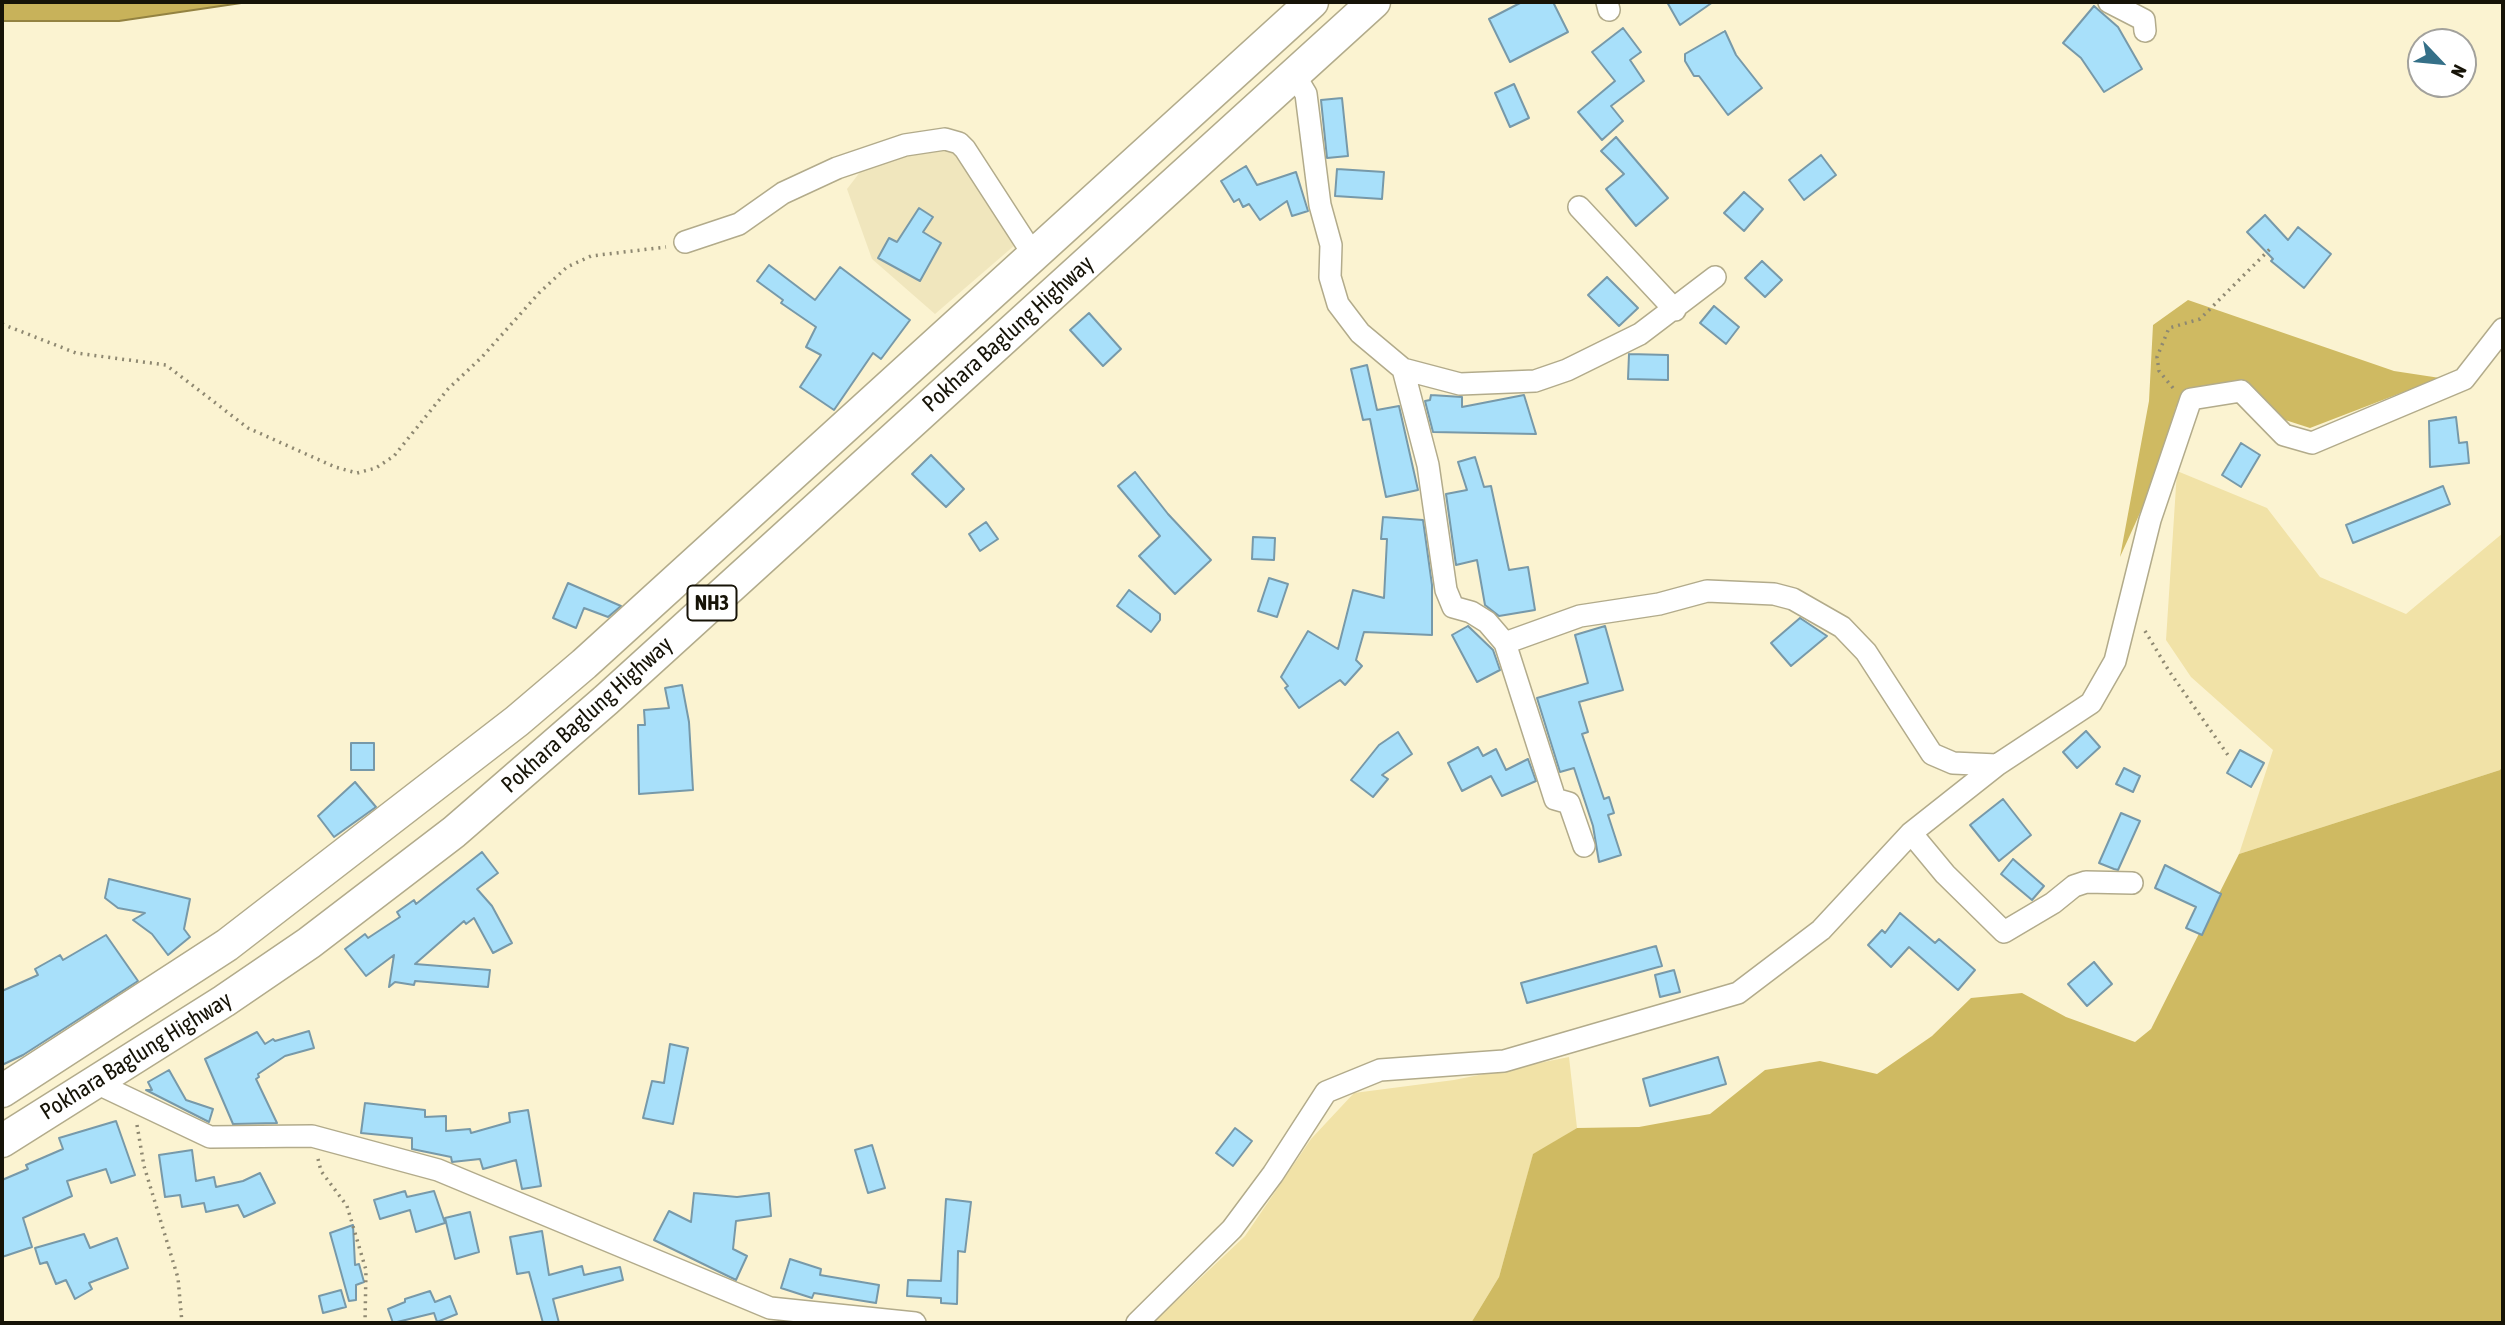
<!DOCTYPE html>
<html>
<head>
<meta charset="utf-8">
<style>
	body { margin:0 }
	#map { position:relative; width:2505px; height:1325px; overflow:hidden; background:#fbf3d1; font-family:"Asap Condensed",sans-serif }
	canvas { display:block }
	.frame { position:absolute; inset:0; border:4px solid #161307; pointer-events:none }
	.north { position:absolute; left:2407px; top:28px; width:70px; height:70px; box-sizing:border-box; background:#fff; border:2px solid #a2a19c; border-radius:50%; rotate:116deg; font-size:19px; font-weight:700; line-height:28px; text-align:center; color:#161307 }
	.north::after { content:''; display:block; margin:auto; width:24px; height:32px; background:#357088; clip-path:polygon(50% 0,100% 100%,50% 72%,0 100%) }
</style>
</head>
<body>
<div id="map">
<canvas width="2505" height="1325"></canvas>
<div class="frame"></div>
<div class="north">N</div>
</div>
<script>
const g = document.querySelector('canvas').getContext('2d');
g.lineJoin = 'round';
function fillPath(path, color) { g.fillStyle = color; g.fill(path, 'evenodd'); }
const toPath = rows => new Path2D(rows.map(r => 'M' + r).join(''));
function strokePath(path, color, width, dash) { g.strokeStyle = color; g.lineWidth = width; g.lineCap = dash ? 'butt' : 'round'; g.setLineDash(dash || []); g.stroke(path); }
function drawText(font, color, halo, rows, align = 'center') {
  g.font = font + ' "Asap Condensed",sans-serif'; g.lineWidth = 7; g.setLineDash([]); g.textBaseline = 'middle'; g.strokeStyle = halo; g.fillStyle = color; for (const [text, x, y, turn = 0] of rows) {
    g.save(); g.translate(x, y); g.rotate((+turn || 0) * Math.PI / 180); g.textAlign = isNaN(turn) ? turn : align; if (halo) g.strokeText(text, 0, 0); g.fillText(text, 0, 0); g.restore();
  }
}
const built = toPath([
	[959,138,1030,232,935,314,872,259,847,189,867,163]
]);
const green = toPath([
	[2177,471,2267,508,2320,577,2406,614,2503,533,2503,766,2500,770,2239,854,2273,750,2191,677,2166,640],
	[1569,1057,1577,1128,1533,1155,1499,1277,1471,1323,1153,1323,1245,1236,1311,1139,1354,1093,1454,1080]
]);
const forest = toPath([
	[2188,300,2394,371,2440,378,2310,428,2279,418,2254,390,2194,390,2176,407,2150,491,2120,557,2149,401,2153,325],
	[2503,766,2503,1323,1471,1323,1499,1277,1533,1154,1577,1128,1639,1127,1710,1114,1765,1070,1820,1061,1877,1074,1932,1036,1971,998,2022,993,2066,1017,2135,1042,2151,1029,2239,854,2500,770]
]);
const water = toPath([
	[2,2,248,2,119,21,2,21,2,2]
]);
const building = toPath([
	[1522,2,1553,2,1568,32,1510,62,1489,19,1522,2],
	[1667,2,1713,2,1680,25,1667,2],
	[2094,6,2118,27,2142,69,2104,92,2081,58,2063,43,2094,6],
	[1623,28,1641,52,1630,60,1644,81,1611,106,1623,121,1602,140,1578,112,1615,81,1592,52,1623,28],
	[1725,31,1736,55,1762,88,1728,115,1699,76,1694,76,1685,61,1685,54,1725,31],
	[1514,84,1529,118,1510,127,1495,93,1514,84],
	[1342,98,1348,156,1327,158,1321,100,1342,98],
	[1616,137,1668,198,1636,226,1606,189,1624,174,1601,151,1616,137],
	[1821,155,1836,175,1804,200,1789,180,1821,155],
	[1246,166,1257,185,1296,172,1308,211,1292,216,1287,201,1260,220,1249,204,1243,207,1239,199,1234,202,1221,181,1246,166],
	[1337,169,1384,172,1382,199,1335,196,1337,169],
	[1744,192,1763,209,1744,231,1724,213,1744,192],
	[919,208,933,217,923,232,941,243,920,281,878,258,889,238,897,242,919,208],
	[2265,215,2288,240,2298,227,2331,254,2304,288,2271,261,2273,259,2247,232,2265,215],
	[1762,261,1782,280,1765,297,1745,278,1762,261],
	[769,265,815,300,840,267,910,320,881,359,873,353,834,410,800,387,821,355,806,347,816,327,781,303,783,300,757,281,769,265],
	[1607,277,1638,308,1619,326,1588,295,1607,277],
	[1714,306,1739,327,1726,344,1700,323,1714,306],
	[1089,313,1121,349,1103,366,1070,330,1089,313],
	[1629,354,1668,355,1668,380,1628,379,1629,354],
	[1367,365,1377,410,1399,406,1418,490,1386,497,1370,419,1363,420,1351,369,1367,365],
	[1431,395,1462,397,1462,407,1524,395,1536,434,1433,432,1425,401,1430,400,1431,395],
	[2456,417,2459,443,2467,442,2469,463,2430,467,2429,421,2456,417],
	[2241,443,2260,455,2241,487,2222,475,2241,443],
	[931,455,964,489,946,507,912,474,931,455],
	[1475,457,1484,487,1491,486,1509,570,1528,567,1535,610,1499,616,1485,605,1477,560,1456,565,1446,494,1467,490,1458,462,1475,457],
	[1135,472,1168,514,1211,560,1175,594,1139,556,1160,536,1118,486,1135,472],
	[2443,486,2450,504,2353,543,2346,525,2443,486],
	[1383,517,1423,520,1432,585,1432,635,1364,632,1356,660,1362,666,1345,685,1340,680,1299,708,1285,688,1288,686,1281,677,1308,631,1338,649,1353,590,1384,598,1387,539,1381,539,1383,517],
	[986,522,998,539,980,551,969,534,986,522],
	[1253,537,1275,538,1274,560,1252,559,1253,537],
	[1269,578,1288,584,1277,617,1258,611,1269,578],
	[568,583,621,606,608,617,584,608,576,628,553,618,568,583],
	[1129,590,1160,614,1160,620,1151,632,1117,606,1129,590],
	[1800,618,1827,636,1791,666,1771,643,1800,618],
	[1468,626,1493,650,1500,670,1477,682,1452,635,1468,626],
	[1605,626,1623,690,1579,702,1588,732,1582,734,1604,799,1609,797,1614,813,1608,815,1621,855,1599,862,1593,826,1574,768,1560,772,1537,698,1588,683,1575,635,1605,626],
	[682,685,689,722,693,790,639,794,638,725,645,725,644,710,669,708,665,688,682,685],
	[2086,731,2100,747,2077,768,2063,752,2086,731],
	[1398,732,1412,754,1382,775,1388,779,1373,797,1351,780,1379,745,1398,732],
	[351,743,374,743,374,770,351,770,351,743],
	[1478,747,1483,756,1496,749,1506,770,1528,759,1536,781,1502,796,1491,776,1462,791,1448,763,1478,747],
	[2240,750,2264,763,2251,787,2227,773,2240,750],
	[2124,768,2140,776,2133,792,2116,784,2124,768],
	[355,782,376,807,334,837,318,816,355,782],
	[2003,799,2031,835,1999,861,1970,825,2003,799],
	[2121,813,2140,821,2118,870,2114,869,2099,863,2121,813],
	[482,852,498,873,477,889,492,906,512,943,493,953,474,918,466,924,464,921,415,964,490,970,488,987,415,981,414,985,395,982,389,987,394,955,366,976,345,949,365,934,368,938,400,917,397,912,414,900,416,904,482,852],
	[2013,859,2044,886,2032,900,2001,874,2013,859],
	[2165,865,2221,894,2202,935,2186,928,2196,907,2155,888,2165,865],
	[109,879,190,899,184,929,190,937,168,955,152,934,133,920,145,913,118,908,105,898,109,879],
	[1900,913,1935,943,1939,939,1975,970,1958,990,1909,947,1891,967,1868,945,1882,930,1885,933,1900,913],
	[106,935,138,981,23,1055,2,1065,2,991,38,975,35,969,60,955,63,960,106,935],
	[1656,946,1662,966,1527,1003,1521,983,1656,946],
	[2094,962,2112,984,2087,1006,2068,984,2094,962],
	[1674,970,1680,992,1660,997,1655,975,1674,970],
	[309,1031,314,1048,285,1056,258,1074,259,1077,256,1079,277,1123,233,1124,205,1059,257,1032,265,1044,273,1039,275,1041,309,1031],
	[670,1044,688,1048,673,1124,643,1118,652,1081,664,1083,670,1044],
	[1718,1057,1726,1084,1650,1106,1643,1079,1718,1057],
	[169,1070,186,1100,213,1109,209,1122,146,1090,152,1090,148,1082,169,1070],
	[365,1103,425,1110,425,1117,446,1116,446,1131,470,1129,471,1133,510,1122,509,1113,528,1110,541,1186,522,1189,516,1160,483,1169,480,1159,452,1162,451,1157,412,1149,412,1138,361,1133,365,1103],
	[116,1121,135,1175,111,1183,106,1169,67,1181,72,1196,23,1218,32,1247,2,1257,2,1180,28,1169,26,1165,63,1149,59,1138,116,1121],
	[1235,1128,1252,1141,1233,1166,1216,1153,1235,1128],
	[872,1145,885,1188,868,1193,855,1150,872,1145],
	[192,1150,196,1181,214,1177,216,1187,243,1181,260,1173,275,1203,244,1217,238,1205,206,1212,204,1203,182,1207,180,1195,165,1197,159,1155,192,1150],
	[405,1191,407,1197,434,1191,445,1223,416,1232,410,1210,380,1219,374,1200,405,1191],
	[694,1193,737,1197,769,1193,771,1216,736,1221,733,1249,747,1256,736,1280,654,1240,669,1211,691,1222,694,1193],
	[946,1199,971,1202,965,1252,958,1251,957,1304,941,1303,941,1298,907,1296,908,1280,941,1281,946,1199],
	[470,1212,479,1252,455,1259,445,1218,470,1212],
	[353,1225,355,1265,359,1264,364,1282,356,1285,356,1300,349,1301,330,1233,353,1225],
	[542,1231,549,1275,582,1266,584,1275,620,1267,623,1280,553,1299,559,1323,543,1323,529,1272,517,1274,510,1237,542,1231],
	[84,1234,90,1248,117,1238,128,1268,89,1283,92,1289,75,1299,66,1280,56,1284,47,1262,40,1264,35,1248,84,1234],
	[790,1259,821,1269,820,1275,879,1285,876,1303,814,1293,812,1298,781,1288,790,1259],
	[341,1290,346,1307,323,1313,319,1296,341,1290],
	[430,1291,435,1302,450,1296,457,1314,437,1322,434,1313,393,1323,388,1309,405,1302,405,1299,430,1291]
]);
const path = toPath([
	[2,324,76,353,166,365,248,428,335,467,357,473,376,468,394,456,448,389,482,357,539,293,567,267,591,256,666,247],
	[2,331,2,333],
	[2173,388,2159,371,2157,357,2169,328,2200,319,2271,248],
	[2145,631,2169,671,2230,758],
	[137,1125,144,1166,178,1278,182,1323],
	[318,1159,321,1171,347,1206,366,1270,365,1323]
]);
const minor = toPath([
	[1607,2,1609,10],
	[2109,2,2144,20,2145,31],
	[1294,74,1306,94,1320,205,1331,245,1330,277,1338,304,1360,333,1403,369,1428,465,1446,590,1453,607,1471,612,1487,622,1505,643,1580,616,1659,604,1707,591,1774,594,1793,599,1842,627,1866,652,1932,754,1953,763,1997,765],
	[1579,207,1675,310],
	[685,242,739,224,783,193,837,168,905,145,945,139,959,143,965,149,1033,254],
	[1403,369,1460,384,1535,381,1567,370,1640,334,1715,277],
	[1505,643,1555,799,1569,803,1584,846],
	[1911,833,1945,874,2004,932,2053,903,2074,886,2086,882,2132,883],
	[94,1082,210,1137,312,1136,438,1170,770,1308,915,1323],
	[1137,1323,1232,1229,1273,1174,1326,1092,1380,1070,1504,1061,1738,993,1821,930,1911,833,1997,765,2091,703,2115,661,2150,520,2191,399,2241,391,2284,435,2312,443,2464,379,2503,329]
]);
const highway = toPath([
	[2,1091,227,945,517,721,584,664,1312,2],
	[2,1141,224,1001,309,943,454,832,606,700,1374,2]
]);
const shields = [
	[712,603,49]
];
const shieldNames = [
	["NH3",712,603]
];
const streetNames = [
	["Pokhara Baglung Highway",1008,334,-42],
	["Pokhara Baglung Highway",587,715,-42],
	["Pokhara Baglung Highway",136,1056,-32]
];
fillPath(built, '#f0e6bd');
fillPath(green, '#f1e2a7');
fillPath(forest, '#cfba62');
fillPath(water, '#c8b25a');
strokePath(water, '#938241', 2);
fillPath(building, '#a8e0fa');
strokePath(building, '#7799a9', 2);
strokePath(minor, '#b2ab8b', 24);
strokePath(highway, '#b2ab8b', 35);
strokePath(path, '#8e8871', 3.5, [2, 5]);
strokePath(minor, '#fff', 21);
strokePath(highway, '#fff', 32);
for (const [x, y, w] of shields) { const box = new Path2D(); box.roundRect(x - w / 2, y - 17.5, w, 35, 5); g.fillStyle = '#fff'; g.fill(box); strokePath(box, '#161307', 2); }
drawText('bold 21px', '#161307', null, shieldNames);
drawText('23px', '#161307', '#fff', streetNames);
</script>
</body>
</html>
